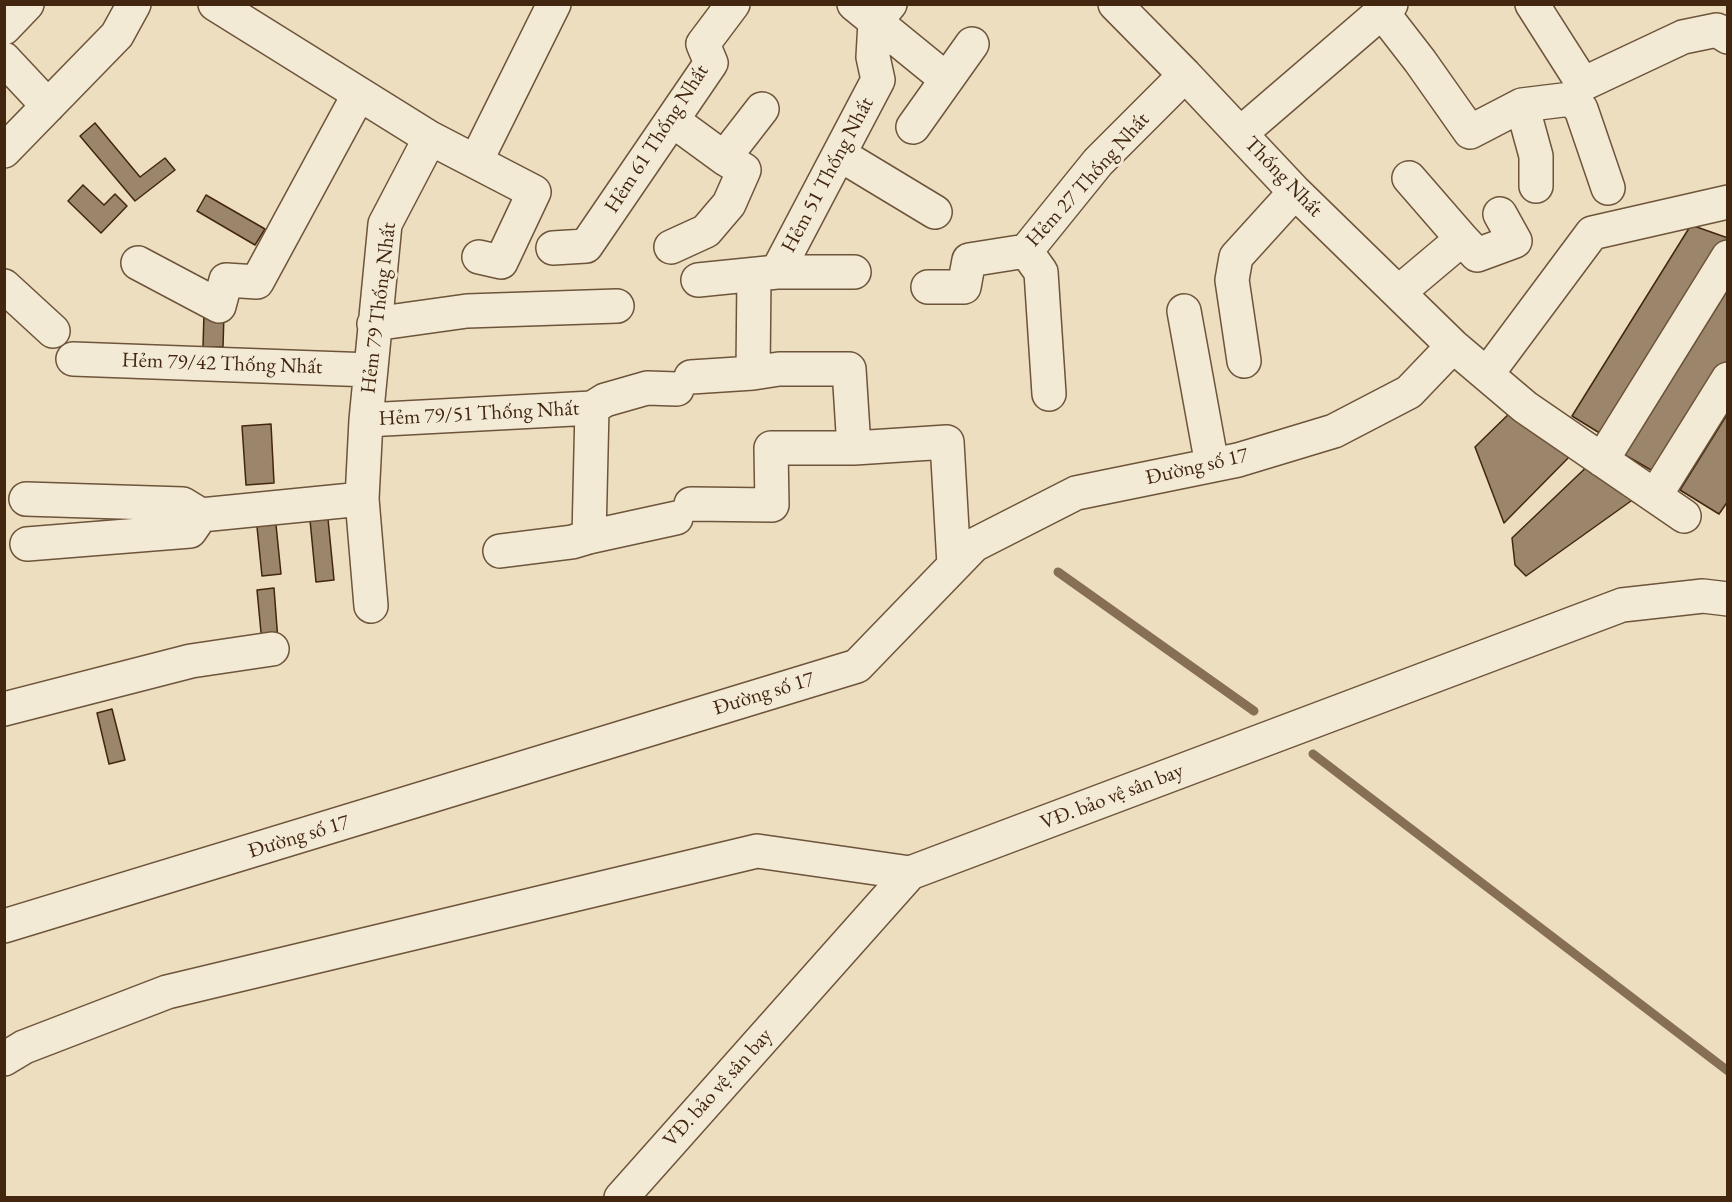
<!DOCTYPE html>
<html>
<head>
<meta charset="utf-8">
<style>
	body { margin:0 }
	#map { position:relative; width:1732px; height:1202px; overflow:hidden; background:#eddebf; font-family:"EB Garamond",serif }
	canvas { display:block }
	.frame { position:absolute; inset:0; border:6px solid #42260f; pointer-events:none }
</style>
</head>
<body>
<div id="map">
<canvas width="1732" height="1202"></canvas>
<div class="frame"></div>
</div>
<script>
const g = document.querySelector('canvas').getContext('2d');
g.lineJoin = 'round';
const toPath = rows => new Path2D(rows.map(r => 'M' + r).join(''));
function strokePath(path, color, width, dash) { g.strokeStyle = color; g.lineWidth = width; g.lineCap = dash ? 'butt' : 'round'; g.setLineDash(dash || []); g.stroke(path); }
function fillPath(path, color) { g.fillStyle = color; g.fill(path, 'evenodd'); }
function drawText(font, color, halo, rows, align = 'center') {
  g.font = font + ' "EB Garamond",serif'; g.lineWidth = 6; g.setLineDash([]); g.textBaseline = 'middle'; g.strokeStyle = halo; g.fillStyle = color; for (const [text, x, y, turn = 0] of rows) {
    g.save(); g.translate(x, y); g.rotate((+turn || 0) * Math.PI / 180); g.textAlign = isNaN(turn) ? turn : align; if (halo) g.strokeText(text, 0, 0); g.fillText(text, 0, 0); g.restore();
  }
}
const stream = toPath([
	[1058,572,1254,711],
	[1313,754,1728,1071]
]);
const building = toPath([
	[95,123,140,177,165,158,175,170,135,201,80,136,95,123],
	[83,185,104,205,115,194,127,206,101,233,68,201,83,185],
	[206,195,265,229,255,245,197,211,206,195],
	[1691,225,1728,238,1728,255,1611,440,1572,416,1691,225],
	[1728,289,1728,380,1665,478,1625,455,1728,289],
	[204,313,224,313,223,347,203,347,204,313],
	[1517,406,1577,449,1504,523,1475,447,1517,406],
	[1728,413,1728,501,1719,514,1680,490,1728,413],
	[271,424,274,483,246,485,242,426,271,424],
	[1595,459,1638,496,1526,576,1515,565,1512,538,1595,459],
	[275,515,281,574,262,576,256,517,275,515],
	[328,519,334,580,316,582,310,520,328,519],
	[274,588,278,641,262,643,257,590,274,588],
	[112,709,125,760,109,764,97,713,112,709]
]);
const minor = toPath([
	[215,4,430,138,534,192,501,262,479,257],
	[854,4,946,79],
	[1115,4,1185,75,1295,192,1453,346,1525,407,1684,516],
	[1532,4,1583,84,1683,37,1717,30,1728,37],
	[1382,12,1420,61,1470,132,1522,105,1571,99,1581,109,1608,188],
	[4,28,27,4],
	[4,59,48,106],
	[1522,105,1536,156,1536,186],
	[672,120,724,158],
	[913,127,972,44],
	[1241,133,1391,4],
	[4,151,117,35,134,4],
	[839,154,935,212],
	[476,161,554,4],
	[1409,178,1462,239],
	[671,247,706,231,729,204,744,170,724,158,762,109],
	[553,248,586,246,711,63,703,44,733,4],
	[1026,251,1041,272,1049,394],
	[138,263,219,306,226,280,257,282,359,94],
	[777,272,854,272],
	[698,280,777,272,878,80,873,57,875,22,890,4],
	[4,286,53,331],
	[928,287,964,287,969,260,1026,251,1098,162,1185,75],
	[1399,292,1462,239,1477,255,1515,241,1500,214],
	[1184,311,1212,465],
	[374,324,467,311,617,306],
	[73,359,371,370],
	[1244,361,1232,280,1236,257,1295,192],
	[753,373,754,275],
	[1487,374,1592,233,1728,202],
	[691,377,753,373,779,369,849,369,854,448],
	[366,420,592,408,605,400,647,388,677,389],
	[1602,460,1728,257],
	[1655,496,1728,379],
	[26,499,183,504,201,515,362,499],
	[691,504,772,505,771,448,854,448,947,442,954,565],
	[589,537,592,408],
	[27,544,190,531,201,515],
	[500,551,572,542,589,537,676,518],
	[371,606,362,499,366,420,385,224,430,138],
	[4,709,191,661,272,649],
	[4,926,857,666,974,545,1076,493,1238,460,1334,431,1409,392,1453,346],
	[4,1059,24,1047,167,992,757,851,910,873],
	[621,1198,910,873,1622,605,1703,596,1728,599]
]);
const streetNames = [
	["Hẻm 61 Thống Nhất",657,139,-57],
	["Hẻm 51 Thống Nhất",828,175,-62],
	["Thống Nhất",1283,177,46],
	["Hẻm 27 Thống Nhất",1088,180,-48],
	["Hẻm 79 Thống Nhất",379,308,-83],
	["Hẻm 79/42 Thống Nhất",222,364,2],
	["Hẻm 79/51 Thống Nhất",479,414,-3],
	["Đường số 17",1197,467,-13],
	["Đường số 17",764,694,-17],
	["VĐ. bảo vệ sân bay",1112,797,-21],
	["Đường số 17",299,837,-17],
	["VĐ. bảo vệ sân bay",718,1088,-48]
];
strokePath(stream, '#866f55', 9);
fillPath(building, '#9b866b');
strokePath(building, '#42260f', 1.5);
strokePath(minor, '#6d543b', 36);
strokePath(minor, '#f3ead5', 33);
drawText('21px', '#42260f', '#f3ead5', streetNames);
</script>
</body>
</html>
